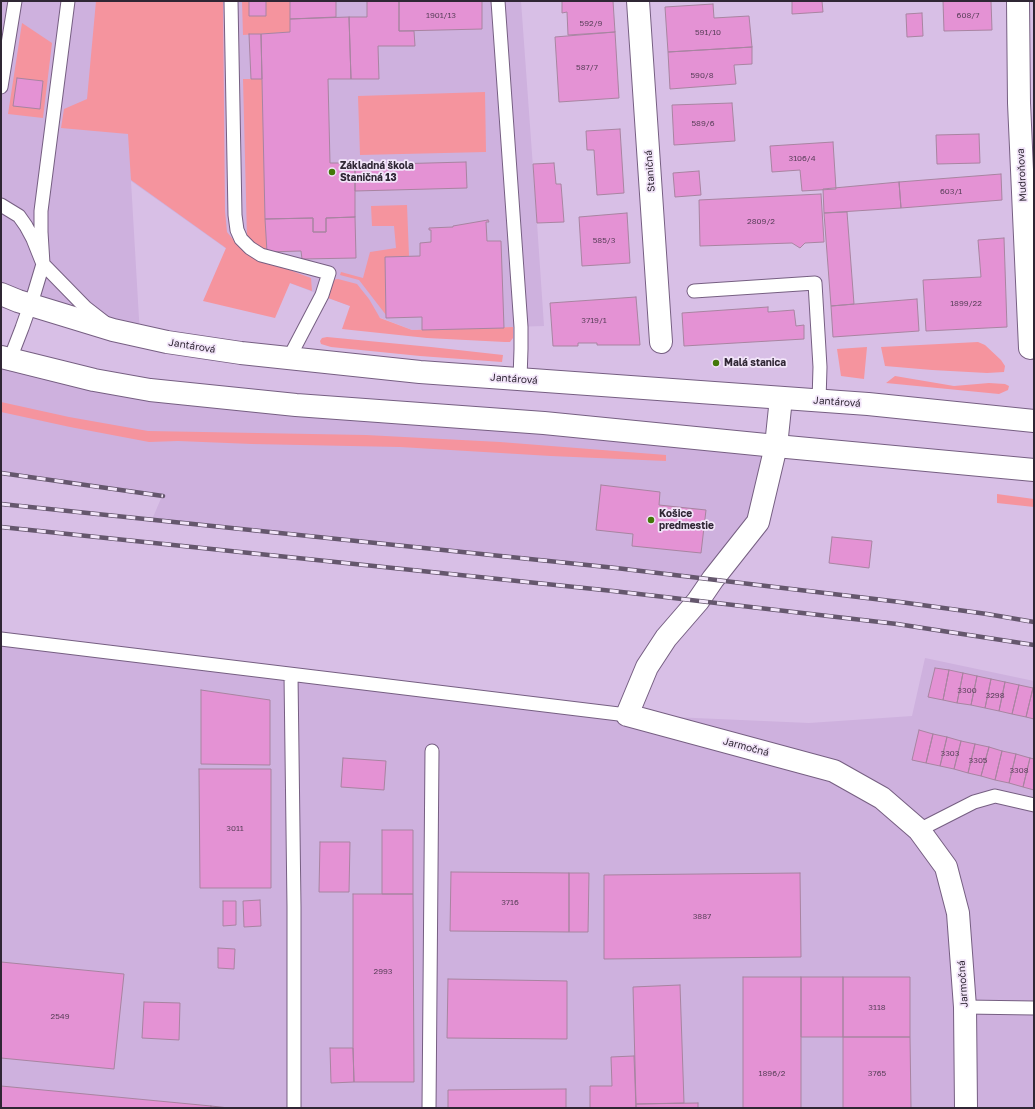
<!DOCTYPE html>
<html>
<head>
<meta charset="utf-8">
<style>
	body { margin:0 }
	#map { position:relative; width:1035px; height:1109px; overflow:hidden; background:#d8bfe6; font-family:"Golos Text",sans-serif }
	canvas { display:block }
	.frame { position:absolute; inset:0; border:2px solid #2f2634; pointer-events:none }
</style>
</head>
<body>
<div id="map">
<canvas width="1035" height="1109"></canvas>
<div class="frame"></div>
</div>
<script>
const g = document.querySelector('canvas').getContext('2d');
g.lineJoin = 'round';
function fillPath(path, color) { g.fillStyle = color; g.fill(path, 'evenodd'); }
const toPath = rows => new Path2D(rows.map(r => 'M' + r).join(''));
function strokePath(path, color, width, dash) { g.strokeStyle = color; g.lineWidth = width; g.lineCap = dash ? 'butt' : 'round'; g.setLineDash(dash || []); g.stroke(path); }
function drawText(font, color, halo, rows, align = 'center') {
  g.font = font + ' "Golos Text",sans-serif'; g.lineWidth = 3.5; g.setLineDash([]); g.textBaseline = 'middle'; g.strokeStyle = halo; g.fillStyle = color; for (const [text, x, y, turn = 0] of rows) {
    g.save(); g.translate(x, y); g.rotate((+turn || 0) * Math.PI / 180); g.textAlign = isNaN(turn) ? turn : align; if (halo) g.strokeText(text, 0, 0); g.fillText(text, 0, 0); g.restore();
  }
}
const built = toPath([
	[1,1,521,1,537,223,544,326,412,330,256,270,131,181,140,336,1,292],
	[1,360,94,380,776,446,758,522,713,579,151,522,162,496,1,473],
	[1,642,627,715,809,723,912,716,925,658,1034,681,1034,1108,1,1108]
]);
const green = toPath([
	[96,1,223,1,225,211,227,232,240,248,260,259,311,278,312,291,290,283,275,318,203,301,226,248,131,180,128,134,61,128,64,109,87,99],
	[242,1,290,1,290,32,243,35],
	[22,23,52,43,43,118,8,114],
	[243,79,262,79,267,252,247,238],
	[485,92,486,152,360,155,358,96],
	[407,205,409,256,385,258,386,315,359,280,340,275,341,272,363,278,370,252,396,248,394,226,372,226,371,206],
	[338,279,357,284,369,299,380,318,412,330,513,327,513,338,510,342,505,342,427,338,342,329,350,306,328,298,331,280],
	[327,337,431,347,503,355,502,362,420,356,331,347,321,344,320,341,322,338],
	[978,342,985,345,1001,360,1005,366,1004,372,987,373,932,370,885,366,881,347],
	[867,347,864,379,841,376,837,349],
	[895,376,954,386,989,383,1005,384,1009,386,1008,390,999,394,886,383],
	[1,402,69,417,148,431,366,435,500,442,666,455,666,461,551,456,400,447,252,444,178,441,149,442,70,427,1,412],
	[997,494,1034,499,1034,507,997,503]
]);
const building = toPath([
	[249,1,266,1,266,16,249,16,249,1],
	[290,1,336,1,336,17,290,19,290,1],
	[367,1,399,1,399,31,414,31,415,46,378,46,379,79,351,79,349,17,367,17,367,1],
	[399,1,482,1,482,29,399,31,399,1],
	[562,1,613,1,615,32,568,35,567,12,562,13,562,1],
	[792,1,822,1,823,12,792,14,792,1],
	[943,1,991,1,992,30,944,31,943,1],
	[713,4,714,18,749,16,752,47,668,52,665,7,713,4],
	[922,13,923,36,907,37,906,14,922,13],
	[349,17,351,79,328,79,330,163,355,163,355,217,326,218,326,232,313,232,313,218,265,219,261,34,290,32,290,19,349,17],
	[615,32,619,98,559,102,555,37,615,32],
	[249,34,261,34,262,79,251,79,249,34],
	[752,47,752,64,734,65,736,84,670,89,668,52,752,47],
	[17,78,43,81,40,109,13,106,17,78],
	[732,103,735,141,674,145,672,105,732,103],
	[620,129,624,193,597,195,594,150,587,150,586,131,620,129],
	[979,134,980,163,937,164,936,135,979,134],
	[833,142,836,189,802,191,800,170,772,172,770,146,833,142],
	[466,162,467,188,355,191,355,165,466,162],
	[554,163,556,184,561,184,564,222,537,223,533,164,554,163],
	[699,171,701,195,675,197,673,173,699,171],
	[1001,174,1002,200,901,208,899,182,1001,174],
	[899,182,901,208,824,213,823,189,899,182],
	[821,194,824,242,805,243,800,248,792,243,700,246,699,200,821,194],
	[847,212,854,304,831,306,824,213,847,212],
	[627,213,630,263,582,266,579,217,627,213],
	[355,217,356,258,302,259,301,251,267,252,265,219,313,218,313,232,326,232,326,218,355,217],
	[488,220,489,222,486,222,487,241,501,241,504,328,422,330,422,317,386,318,385,257,420,256,420,243,431,242,431,230,429,230,429,228,453,227,453,226,488,220],
	[1004,238,1007,327,926,331,923,280,981,277,978,240,1004,238],
	[636,297,640,345,597,345,597,343,578,343,578,346,553,346,550,303,636,297],
	[917,299,919,331,833,337,831,306,917,299],
	[768,307,768,312,794,310,796,326,804,325,804,339,684,346,682,313,768,307],
	[601,485,660,492,659,505,706,510,701,553,632,546,633,534,596,530,601,485],
	[832,537,872,541,869,568,829,563,832,537],
	[935,668,949,670,943,700,928,697,935,668],
	[949,670,963,673,957,703,943,700,949,670],
	[963,673,977,676,971,705,957,703,963,673],
	[977,676,991,679,985,708,971,705,977,676],
	[991,679,1005,682,999,711,985,708,991,679],
	[1005,682,1019,685,1012,714,999,711,1005,682],
	[1019,685,1033,688,1026,717,1012,714,1019,685],
	[1033,688,1034,688,1034,719,1026,717,1033,688],
	[201,690,270,700,270,765,201,764,201,690],
	[919,730,933,734,926,763,912,760,919,730],
	[933,734,947,737,940,766,926,763,933,734],
	[947,737,961,741,954,769,940,766,947,737],
	[961,741,975,744,968,773,954,769,961,741],
	[975,744,989,747,981,776,968,773,975,744],
	[989,747,1002,751,995,780,981,776,989,747],
	[1002,751,1016,754,1009,783,995,780,1002,751],
	[1016,754,1030,758,1023,787,1009,783,1016,754],
	[343,758,386,761,384,790,341,787,343,758],
	[1030,758,1034,759,1034,790,1023,787,1030,758],
	[199,769,271,769,271,888,200,888,199,769],
	[382,830,413,830,413,894,382,894,382,830],
	[320,842,350,842,349,892,319,892,320,842],
	[451,872,569,873,569,932,450,931,451,872],
	[569,873,589,873,588,932,569,932,569,873],
	[800,873,801,957,604,959,604,875,800,873],
	[353,894,413,894,414,1082,354,1082,353,1048,353,894],
	[260,900,261,926,244,927,243,901,260,900],
	[223,901,236,901,236,925,223,926,223,901],
	[218,948,235,949,234,969,218,968,218,948],
	[1,962,124,974,114,1069,1,1058,1,962],
	[743,977,801,977,801,1108,743,1108,743,977],
	[801,977,843,977,843,1037,801,1037,801,977],
	[843,977,910,977,910,1037,843,1037,843,977],
	[448,979,567,981,567,1039,447,1038,448,979],
	[680,985,684,1103,636,1104,633,987,680,985],
	[144,1002,180,1003,179,1040,142,1038,144,1002],
	[843,1037,910,1037,911,1108,843,1108,843,1037],
	[330,1048,353,1048,354,1082,331,1083,330,1048],
	[634,1056,636,1108,590,1108,590,1086,612,1086,611,1057,634,1056],
	[1,1086,211,1106,211,1108,1,1108,1,1086],
	[566,1089,566,1108,448,1108,448,1090,566,1089],
	[698,1103,698,1108,636,1108,636,1104,698,1103],
	[211,1106,229,1108,211,1108,211,1106]
]);
const service = toPath([
	[231,1,235,215,237,230,241,239,250,248,261,255,329,273,322,295,289,358],
	[498,1,521,327,521,349,520,379],
	[1,87,15,1],
	[1,205,19,216,26,226,33,239,43,264,86,308,104,322],
	[694,291,815,283,820,367,819,401],
	[5,360,10,359,22,328,34,294,43,264,41,232,41,211,68,1],
	[1,639,627,715],
	[291,675,294,907,294,1108],
	[919,830,974,802,995,796,1034,805],
	[965,1007,1034,1008],
	[429,1108,432,751]
]);
const minor = toPath([
	[638,1,661,342],
	[1018,1,1019,103,1030,348],
	[781,398,776,446,758,522,713,579,698,601,666,638,647,667,627,715,834,771,882,798,919,830,946,867,958,913,965,1007,966,1108]
]);
const tertiary = toPath([
	[1,294,18,301,113,330,167,342,241,353,420,372,868,404,1034,421],
	[1,357,94,380,150,390,296,405,544,423,776,446,1034,470]
]);
const rail = toPath([
	[1,473,163,496],
	[1,504,616,568,900,602,987,614,1034,622],
	[1,527,613,591,897,624,1034,645]
]);
const markers = [
	[332,172,4,"#427808"],
	[716,363,4,"#427808"],
	[651,520,4,"#427808"]
];
const numberNames = [
	["1901/13",441,15],
	["608/7",968,15],
	["592/9",591,23],
	["591/10",708,32],
	["587/7",587,67],
	["590/8",702,75],
	["589/6",703,123],
	["3106/4",802,158],
	["603/1",951,191],
	["2809/2",761,221],
	["585/3",604,240],
	["1899/22",966,303],
	["3719/1",594,320],
	["3300",967,690],
	["3298",995,695],
	["3303",950,753],
	["3305",978,760],
	["3308",1019,770],
	["3011",235,828],
	["3716",510,902],
	["3887",702,916],
	["2993",383,971],
	["3118",877,1007],
	["2549",60,1016],
	["1896/2",772,1073],
	["3765",877,1073]
];
const poiNames = [
	["Základná škola",340,166],
	["Staničná 13",340,178],
	["Malá stanica",724,363],
	["Košice",659,514],
	["predmestie",659,526]
];
const streetNames = [
	["Staničná",650,171,-94],
	["Mudroňova",1022,175,-93],
	["Jantárová",192,346,9],
	["Jantárová",514,379,4],
	["Jantárová",837,402,4],
	["Jarmočná",746,747,15],
	["Jarmočná",963,984,-94]
];
fillPath(built, '#ceb1de');
fillPath(green, '#f5949e');
fillPath(building, '#e492d4');
strokePath(building, '#a884a1', 1);
strokePath(service, '#765f82', 15);
strokePath(minor, '#765f82', 24);
strokePath(tertiary, '#765f82', 24);
strokePath(service, '#fff', 13);
strokePath(minor, '#fff', 22);
strokePath(tertiary, '#fff', 22);
strokePath(rail, '#65576d', 4.5);
strokePath(rail, '#f2e5f9', 3, [9]);
for (const [x, y, r, color] of markers) { const dot = new Path2D(); dot.arc(x, y, r, 0, 2 * Math.PI); g.fillStyle = color; g.fill(dot); strokePath(dot, '#f2e5f9', 1.5); }
drawText('8px', '#5c415c', null, numberNames);
drawText('bold 10px', '#2f2634', '#f2e5f9', poiNames, 'left');
drawText('10px', '#2f2634', '#f2e5f9', streetNames);
</script>
</body>
</html>
